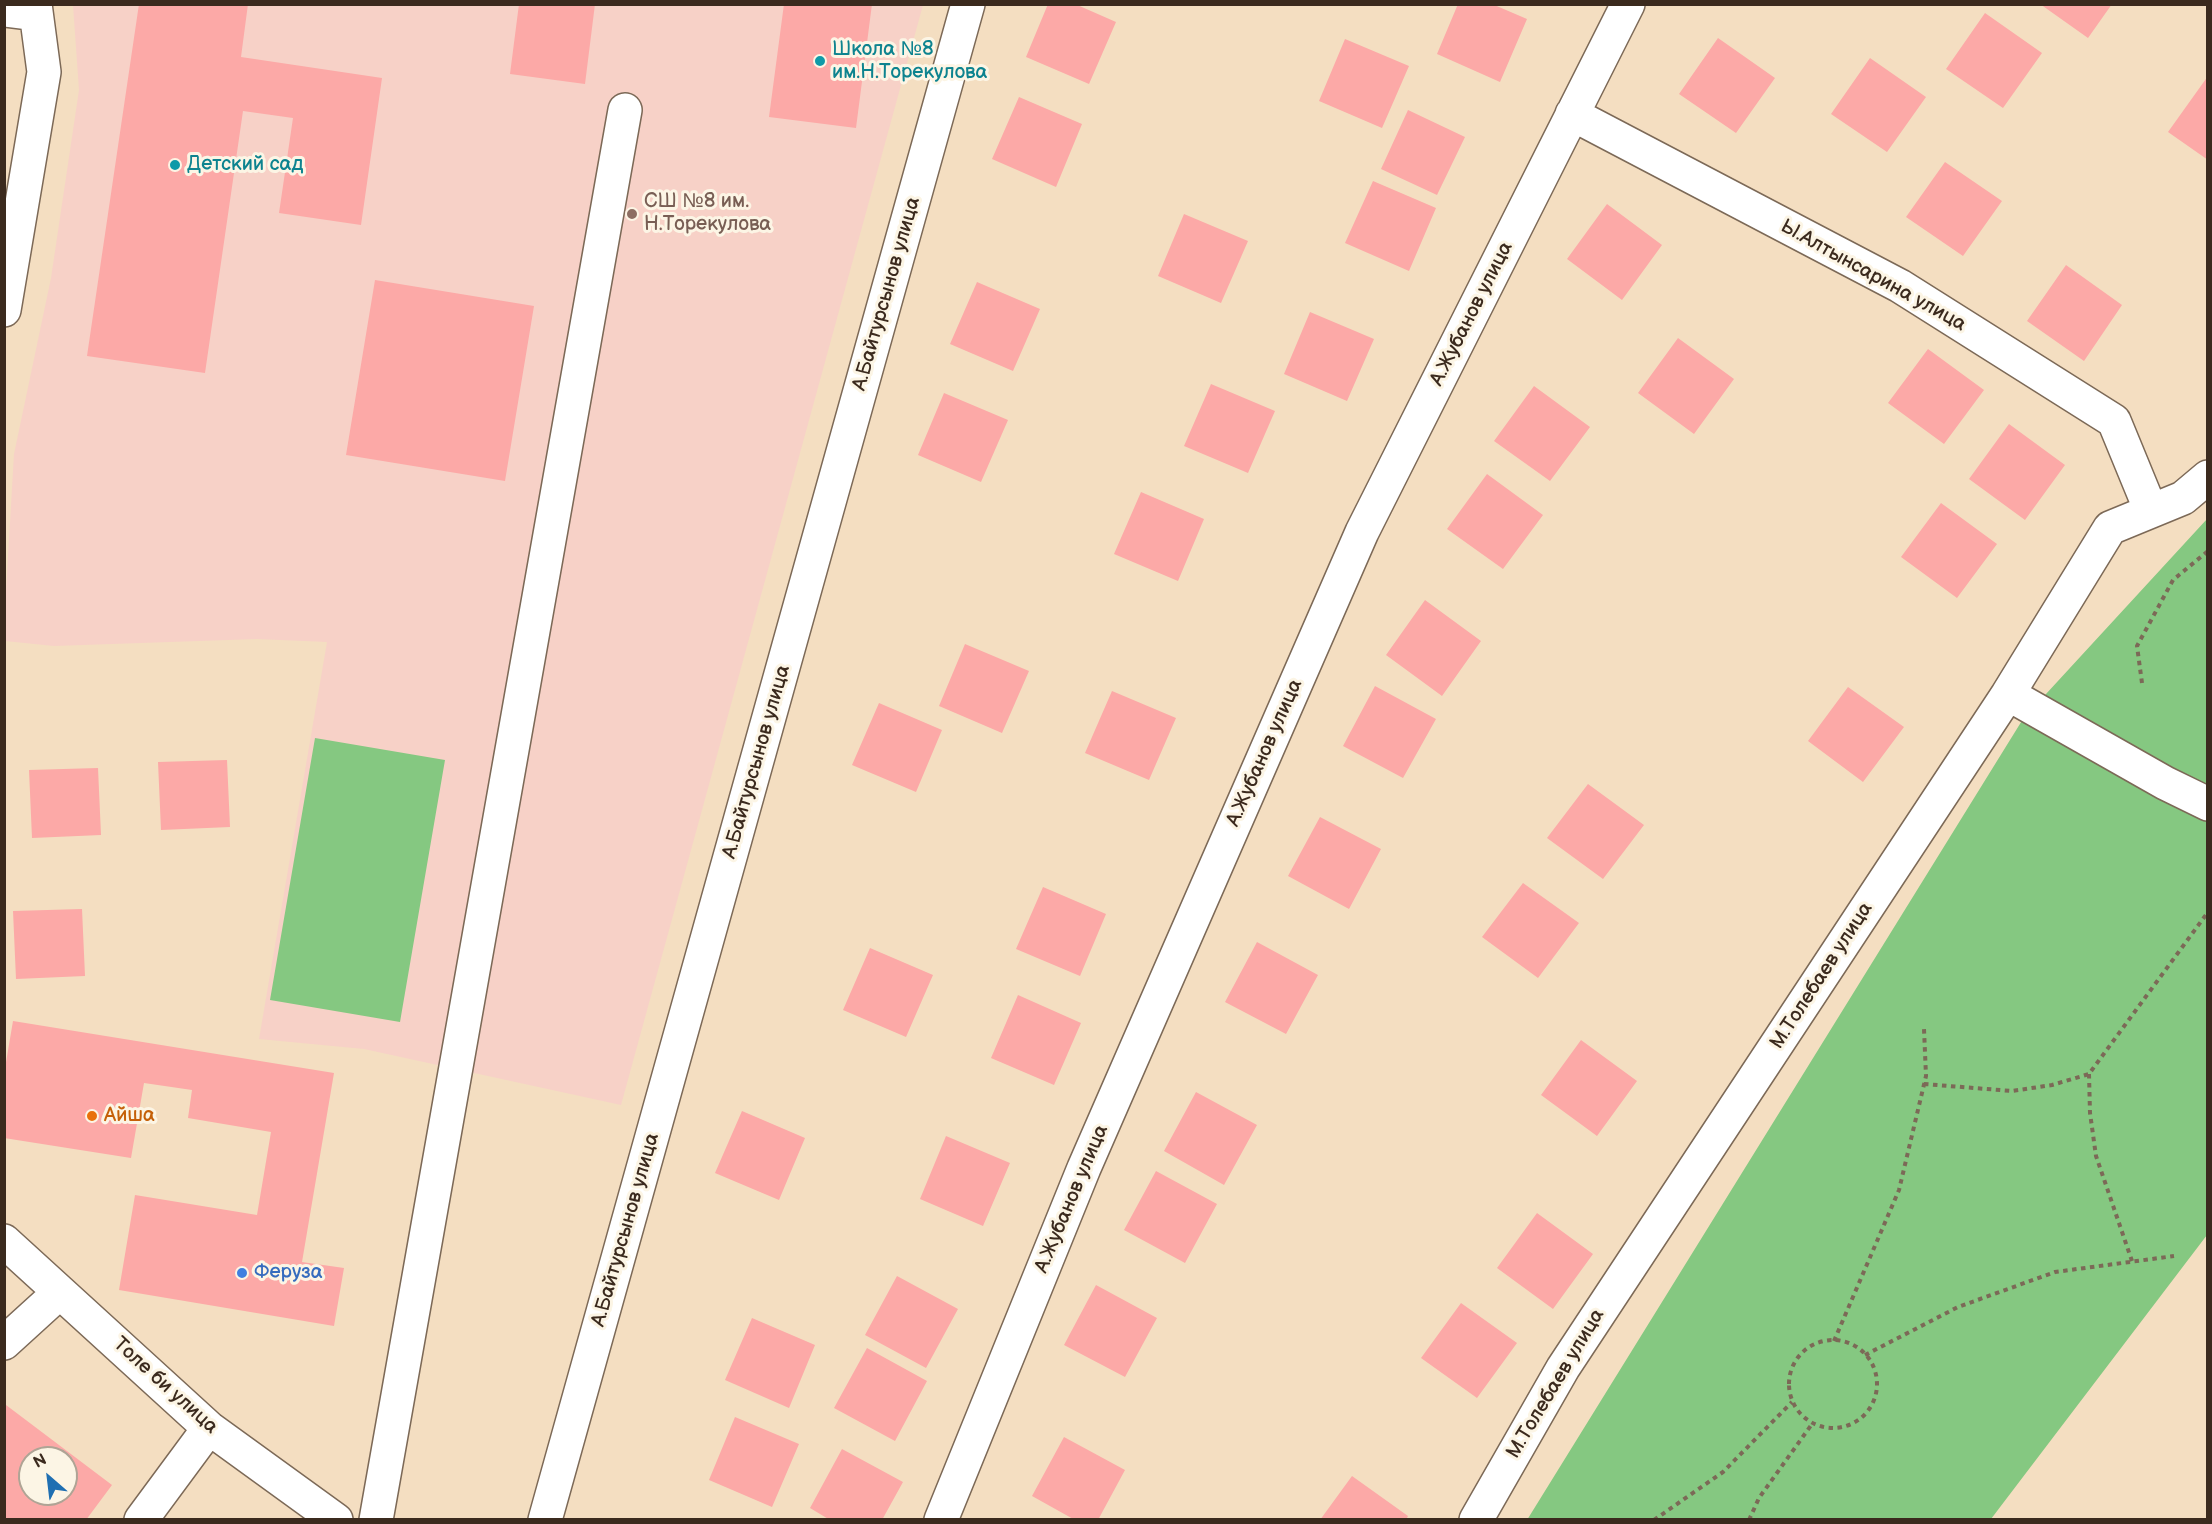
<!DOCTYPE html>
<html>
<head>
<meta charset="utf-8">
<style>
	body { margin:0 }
	#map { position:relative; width:2212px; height:1524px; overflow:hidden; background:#f4dec1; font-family:"Balsamiq Sans",sans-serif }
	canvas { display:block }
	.frame { position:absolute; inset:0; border:6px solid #3b2a1e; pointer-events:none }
	.north { position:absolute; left:18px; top:1446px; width:60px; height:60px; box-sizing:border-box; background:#fcf5e5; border:2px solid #afa495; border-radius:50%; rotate:332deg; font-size:16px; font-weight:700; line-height:24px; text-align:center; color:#3b2a1e }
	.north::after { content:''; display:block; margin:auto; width:21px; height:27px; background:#1f6fb2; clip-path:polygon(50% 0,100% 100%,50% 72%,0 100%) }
</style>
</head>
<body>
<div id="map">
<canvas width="2212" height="1524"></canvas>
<div class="frame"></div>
<div class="north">N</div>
</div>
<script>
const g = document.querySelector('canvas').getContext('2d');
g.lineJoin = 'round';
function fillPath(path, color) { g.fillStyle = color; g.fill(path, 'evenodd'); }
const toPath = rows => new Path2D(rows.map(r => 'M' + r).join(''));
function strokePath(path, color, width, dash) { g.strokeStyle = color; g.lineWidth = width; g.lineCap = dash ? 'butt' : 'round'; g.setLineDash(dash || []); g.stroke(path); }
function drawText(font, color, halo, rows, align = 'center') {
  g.font = font + ' "Balsamiq Sans",sans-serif'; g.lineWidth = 6; g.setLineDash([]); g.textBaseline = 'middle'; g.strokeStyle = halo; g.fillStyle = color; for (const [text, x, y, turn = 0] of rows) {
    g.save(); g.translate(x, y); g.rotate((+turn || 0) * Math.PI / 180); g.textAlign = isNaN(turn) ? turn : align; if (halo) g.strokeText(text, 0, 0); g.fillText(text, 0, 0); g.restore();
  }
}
const built = toPath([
	[73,5,923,5,621,1105,364,1049,259,1039,327,642,257,639,54,646,5,641,5,608,14,454,51,278,79,90]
]);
const green = toPath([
	[2207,519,2207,1235,1991,1519,1527,1520,2023,719],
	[315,738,445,760,400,1022,270,1000]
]);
const building = toPath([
	[139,4,248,4,241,57,382,78,361,225,279,213,293,118,243,111,205,373,87,356],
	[519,4,595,4,585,84,510,74],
	[784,4,872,4,856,128,769,117],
	[1048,4,1075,4,1116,22,1089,84,1026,57],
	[1458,4,1492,4,1527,19,1500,82,1437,54],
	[2040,4,2112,4,2088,38],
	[1985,13,2042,53,2003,108,1946,69],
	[1718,38,1775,78,1736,133,1679,94],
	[1345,39,1409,66,1382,128,1319,101],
	[1870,58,1926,97,1887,152,1831,114],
	[2208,76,2208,160,2168,132],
	[1019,97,1082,124,1056,187,992,159],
	[1408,110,1465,137,1437,195,1381,169],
	[1945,162,2002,201,1963,256,1906,217],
	[1373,181,1436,208,1409,271,1345,243],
	[1607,204,1662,245,1622,300,1567,259],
	[1184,214,1248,241,1221,303,1158,276],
	[2066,265,2122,305,2084,361,2027,321],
	[375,280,534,306,505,481,346,455],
	[977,282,1040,309,1013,371,950,344],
	[1310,312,1374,339,1347,401,1284,374],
	[1678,338,1734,379,1694,434,1638,393],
	[1928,349,1984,390,1944,444,1888,403],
	[1211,384,1275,411,1248,473,1184,446],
	[1534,386,1590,427,1550,481,1494,441],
	[944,393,1008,420,981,482,918,455],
	[2009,424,2065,465,2025,520,1969,479],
	[1487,474,1543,515,1503,569,1447,529],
	[1141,492,1204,519,1178,581,1114,554],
	[1941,503,1997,544,1957,598,1901,557],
	[1425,600,1481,641,1442,696,1386,655],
	[965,644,1029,671,1002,733,939,706],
	[1375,686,1436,719,1403,778,1343,746],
	[1848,687,1904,727,1863,782,1808,741],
	[1112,691,1176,718,1149,780,1085,753],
	[879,703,942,730,916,792,852,765],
	[227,760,230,827,161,830,158,762],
	[98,768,101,835,32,838,29,770],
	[1588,784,1644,825,1603,879,1547,838],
	[1320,817,1381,849,1349,909,1288,876],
	[1523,883,1579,923,1538,978,1482,937],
	[1043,887,1106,914,1080,976,1016,949],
	[82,909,85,976,16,979,13,911],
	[1257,942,1318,975,1286,1034,1225,1002],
	[870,948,933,975,906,1037,843,1010],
	[1018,995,1081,1023,1054,1085,991,1058],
	[13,1021,334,1073,302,1262,344,1268,334,1326,119,1290,135,1195,257,1215,271,1132,188,1118,192,1090,144,1083,131,1158,4,1138,4,1074],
	[1581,1040,1637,1081,1597,1136,1541,1095],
	[1196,1092,1257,1125,1224,1185,1164,1151],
	[742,1111,805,1138,779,1200,715,1173],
	[946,1136,1010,1163,983,1226,920,1199],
	[1156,1171,1217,1204,1185,1263,1124,1230],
	[1537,1213,1593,1254,1553,1309,1497,1268],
	[897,1276,958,1309,926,1368,865,1335],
	[1096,1285,1157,1318,1125,1377,1064,1345],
	[1461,1303,1517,1343,1477,1398,1421,1358],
	[752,1318,815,1345,789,1408,725,1380],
	[867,1348,927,1381,895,1441,834,1408],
	[6,1405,112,1485,86,1520,4,1520],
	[30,1458,66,1458,66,1494,30,1494],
	[735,1417,799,1444,772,1507,709,1480],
	[1064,1437,1125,1470,1098,1520,1075,1520,1032,1496],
	[842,1449,903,1482,882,1520,830,1520,810,1508],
	[1352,1476,1408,1516,1406,1520,1320,1520]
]);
const path = toPath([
	[2142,683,2137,646,2173,580,2208,551],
	[2089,1074,2090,1113,2096,1156,2132,1261],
	[1924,1084,2012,1091,2052,1085,2089,1074,2208,912],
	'1789 1384a44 44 0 1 1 88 0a44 44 0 1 1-88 0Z',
	[1834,1341,1899,1190,1926,1076,1924,1029],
	[1865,1355,1958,1307,2055,1272,2174,1256],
	[1654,1520,1723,1472,1792,1402],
	[1749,1520,1759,1498,1812,1424]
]);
const minor = toPath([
	[4,10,36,14],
	[1572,114,1900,286,2114,421,2151,511],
	[4,310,44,72,35,4],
	[2008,694,2165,783,2208,804],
	[4,1241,209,1428,336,1520],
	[4,1343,60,1292],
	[141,1520,209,1428],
	[376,1520,625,110],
	[545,1520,968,4],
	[941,1520,1084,1168,1362,532,1628,4],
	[1476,1520,1563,1368,2008,694,2110,528,2183,498,2208,477]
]);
const markers = [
	[820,61,6,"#0f9aa8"],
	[175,165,6,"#0f9aa8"],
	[632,214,6,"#8d6e63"],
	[92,1116,6,"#e8710a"],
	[242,1273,6,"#3f7fe0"]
];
const cultureNames = [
	["Школа №8",832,50],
	["им.Н.Торекулова",832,73],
	["Детский сад",187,165]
];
const educationNames = [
	["СШ №8 им.",644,202],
	["Н.Торекулова",644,225]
];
const streetNames = [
	["Ы.Алтынсарина улица",1873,276,29],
	["А.Байтурсынов улица",887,294,-74],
	["А.Жубанов улица",1472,314,-63],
	["А.Жубанов улица",1265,753,-66],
	["А.Байтурсынов улица",757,762,-74],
	["М.Толебаев улица",1822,976,-57],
	["А.Жубанов улица",1072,1199,-67],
	["А.Байтурсынов улица",626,1230,-74],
	["М.Толебаев улица",1556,1384,-59],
	["Толе би улица",165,1386,42]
];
const foodNames = [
	["Айша",104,1116]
];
const shopNames = [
	["Феруза",254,1273]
];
fillPath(built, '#f7d1c7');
fillPath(green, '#85c881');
fillPath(building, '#fca9a7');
strokePath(minor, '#7c6957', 36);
strokePath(path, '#7c6957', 4, [4.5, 4.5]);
strokePath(minor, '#fff', 33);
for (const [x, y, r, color] of markers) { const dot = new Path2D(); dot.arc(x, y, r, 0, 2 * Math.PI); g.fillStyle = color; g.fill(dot); strokePath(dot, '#fcf5e5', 2); }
drawText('20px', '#0d838f', '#fcf5e5', cultureNames, 'left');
drawText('20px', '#785e54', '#fcf5e5', educationNames, 'left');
drawText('20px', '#3b2a1e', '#fcf5e5', streetNames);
drawText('20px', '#c56008', '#fcf5e5', foodNames, 'left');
drawText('20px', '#366cbe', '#fcf5e5', shopNames, 'left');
</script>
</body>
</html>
